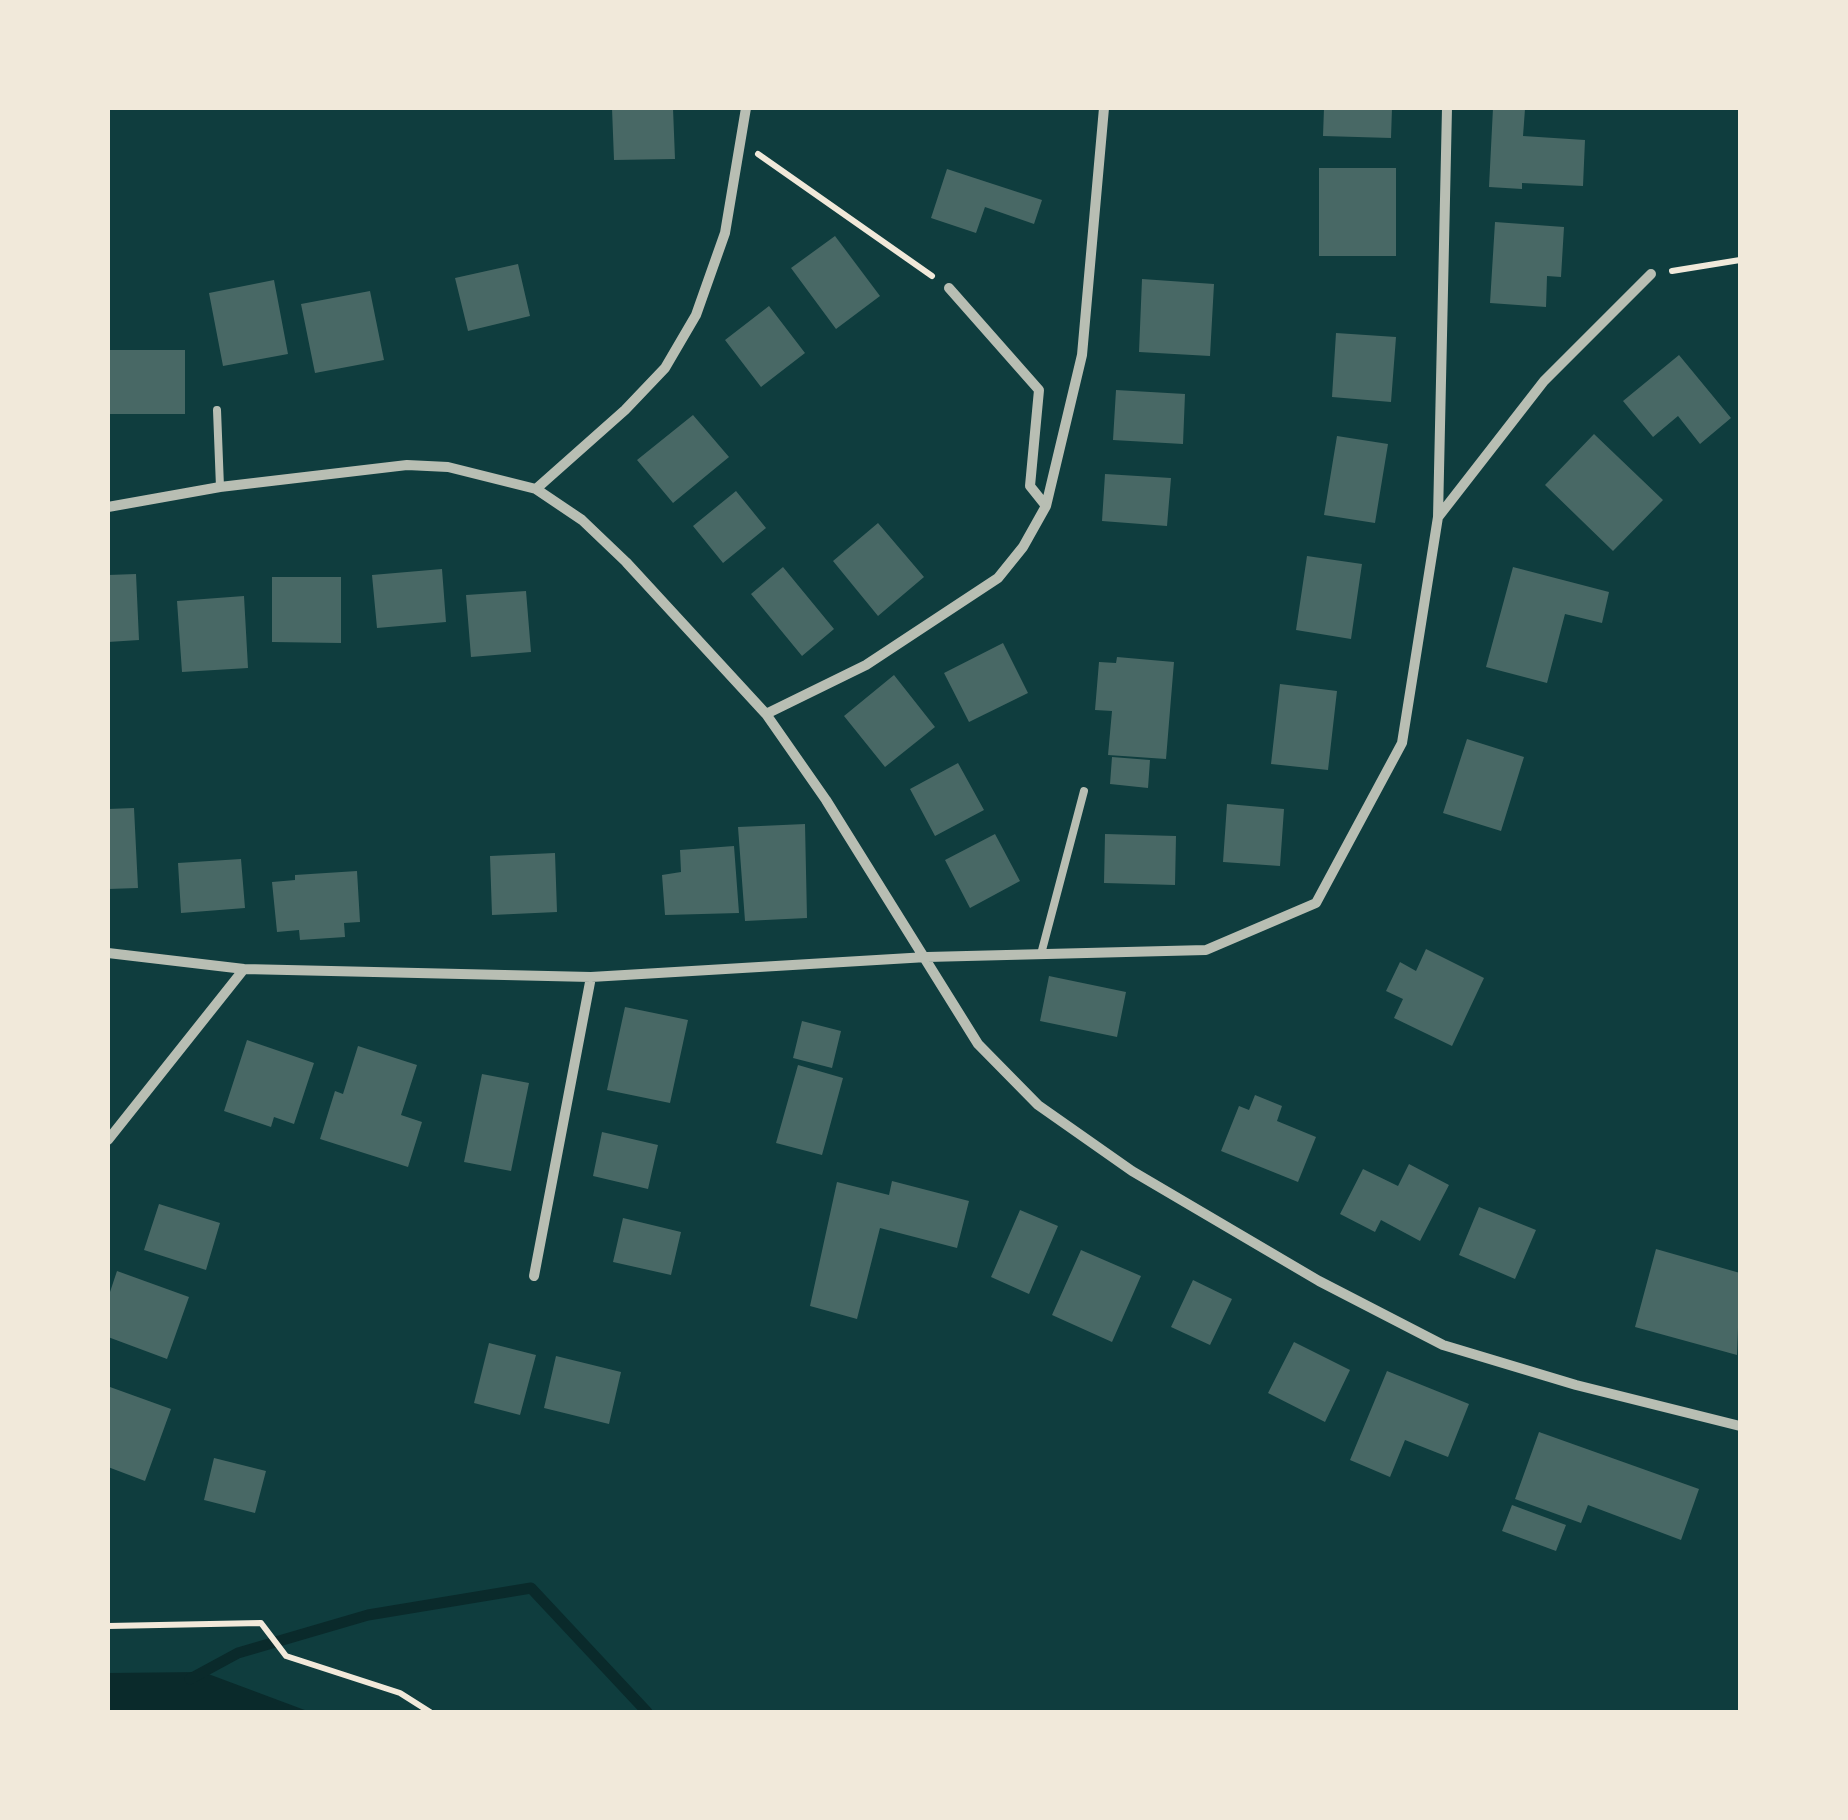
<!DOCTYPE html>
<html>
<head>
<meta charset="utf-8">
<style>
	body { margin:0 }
	#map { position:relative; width:1848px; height:1820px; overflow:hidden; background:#0f3d3e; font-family:Mulish,sans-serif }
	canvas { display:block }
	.frame { position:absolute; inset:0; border:110px solid #f1e9da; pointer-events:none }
</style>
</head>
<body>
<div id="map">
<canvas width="1848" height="1820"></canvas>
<div class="frame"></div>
</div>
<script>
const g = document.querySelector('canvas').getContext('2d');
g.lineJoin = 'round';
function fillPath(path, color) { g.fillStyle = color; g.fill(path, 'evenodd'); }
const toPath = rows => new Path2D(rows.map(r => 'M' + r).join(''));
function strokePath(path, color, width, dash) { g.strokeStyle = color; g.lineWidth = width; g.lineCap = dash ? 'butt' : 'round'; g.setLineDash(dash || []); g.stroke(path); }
const water = toPath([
	[203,1672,310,1712,108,1712,108,1673]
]);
const stream = toPath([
	[190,1679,238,1653,368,1615,531,1588,647,1712]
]);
const building = toPath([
	[612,108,673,108,675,159,614,160],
	[1324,108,1392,108,1391,138,1323,136],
	[1493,108,1525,109,1523,136,1585,140,1583,186,1522,183,1522,189,1489,187],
	[1319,168,1396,168,1396,256,1319,256],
	[947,169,1042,200,1034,224,985,207,976,233,931,218],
	[1495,222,1564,227,1561,277,1547,276,1546,307,1490,303],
	[835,236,880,296,836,329,791,268],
	[518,264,530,316,468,331,455,278],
	[1142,279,1214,284,1210,356,1139,352],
	[274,280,288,354,223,366,209,293],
	[370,291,384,360,315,373,301,304],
	[769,306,805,353,761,387,725,340],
	[1336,333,1396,337,1391,402,1332,397],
	[108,350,185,350,185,414,108,414],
	[1679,355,1731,418,1700,444,1678,416,1653,437,1623,401],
	[1116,390,1185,394,1183,444,1113,440],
	[693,415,729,457,673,503,637,460],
	[1594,434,1663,500,1613,551,1545,485],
	[1337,436,1388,444,1375,523,1324,515],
	[1105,474,1171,478,1167,526,1102,521],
	[736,491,766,528,723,563,693,526],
	[878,523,924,577,878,616,833,561],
	[1307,556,1362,564,1351,639,1296,630],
	[783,567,834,629,802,656,751,594],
	[1513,567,1609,592,1602,623,1565,614,1547,683,1486,667],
	[442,569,446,622,377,628,372,575],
	[136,574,139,640,108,642,108,575],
	[272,577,341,577,341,643,272,642],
	[526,591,531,652,471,657,466,595],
	[244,596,248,668,182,672,177,601],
	[1003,643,1028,693,969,722,944,673],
	[1117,657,1174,662,1166,759,1108,755,1112,711,1095,710,1099,662,1116,663],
	[894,675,935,727,885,767,844,716],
	[1280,684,1337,691,1328,770,1271,764],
	[1467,739,1524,757,1501,831,1443,813],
	[1112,757,1150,760,1148,788,1110,784],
	[958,763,984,810,935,836,910,789],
	[1227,804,1284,809,1280,866,1223,862],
	[134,808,138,888,108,889,108,809],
	[805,824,807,918,745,921,738,827],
	[995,834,1020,881,970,908,945,860],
	[1105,834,1176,836,1175,885,1104,883],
	[734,846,739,913,665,915,662,875,681,872,680,850],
	[555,853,557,912,492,915,490,856],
	[241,859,245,908,181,913,178,863],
	[357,871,360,922,344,923,345,937,300,940,299,930,277,932,272,882,295,880,295,875],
	[1426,949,1484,978,1452,1046,1394,1018,1403,999,1386,991,1400,962,1416,971],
	[1049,976,1126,992,1117,1037,1040,1021],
	[625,1007,688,1020,670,1103,607,1090],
	[802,1021,841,1031,832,1068,793,1058],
	[247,1040,314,1063,294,1124,274,1117,271,1127,224,1111],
	[358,1046,417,1065,401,1115,422,1122,408,1167,320,1139,335,1091,343,1094],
	[798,1065,843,1078,822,1155,776,1143],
	[482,1074,529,1083,511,1171,464,1162],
	[1255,1095,1282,1106,1277,1121,1316,1137,1298,1182,1221,1151,1239,1106,1249,1110],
	[602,1132,658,1145,648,1189,593,1176],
	[1409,1164,1449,1185,1420,1241,1381,1220,1375,1232,1340,1214,1363,1169,1398,1186],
	[892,1181,969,1201,957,1248,880,1228,857,1319,810,1306,837,1182,889,1195],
	[159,1204,220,1223,206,1270,144,1250],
	[1479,1207,1536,1230,1515,1279,1459,1255],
	[1020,1210,1058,1226,1029,1294,991,1277],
	[623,1218,681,1232,671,1275,613,1262],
	[1656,1249,1740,1273,1737,1355,1635,1327],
	[1081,1250,1141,1276,1112,1342,1052,1315],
	[117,1271,189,1297,167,1359,108,1337,108,1298],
	[1193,1280,1232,1299,1210,1345,1171,1327],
	[1294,1342,1350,1370,1325,1422,1268,1393],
	[489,1343,536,1355,520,1415,474,1403],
	[556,1356,621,1372,609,1424,544,1408],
	[1387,1371,1469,1404,1448,1457,1405,1440,1390,1477,1350,1460],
	[110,1387,171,1409,145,1481,108,1467],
	[1539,1432,1699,1489,1681,1540,1588,1505,1581,1523,1515,1499],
	[214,1458,266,1471,255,1513,204,1500],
	[1512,1505,1566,1525,1556,1551,1502,1531]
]);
const path = toPath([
	[758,154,932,276],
	[1672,271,1740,260],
	[108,1626,261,1623,286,1656,400,1693,430,1712]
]);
const service = toPath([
	[217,410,220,487],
	[1041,954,1084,791]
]);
const minor = toPath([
	[536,489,625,410,665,368,696,315,725,233,746,108],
	[1046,506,1082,355,1104,108],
	[108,507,220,487,407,465,448,467,536,489,582,520,626,562,766,714,826,800,978,1044,1038,1105,1132,1171,1319,1281,1443,1345,1576,1385,1740,1426],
	[1439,516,1544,381,1651,274],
	[766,714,866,665,998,578,1023,547,1046,506,1030,486,1039,390,949,288],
	[108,953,244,969,591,977,927,957,1206,950,1316,903,1402,743,1438,517,1447,108],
	[108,1140,244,969],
	[534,1276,591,977]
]);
fillPath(water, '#0a2a2b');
strokePath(stream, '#0a2a2b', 11);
fillPath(building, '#486865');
strokePath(path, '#f1e9da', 6);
strokePath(service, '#b8beb3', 8);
strokePath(minor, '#b8beb3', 10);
</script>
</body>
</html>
